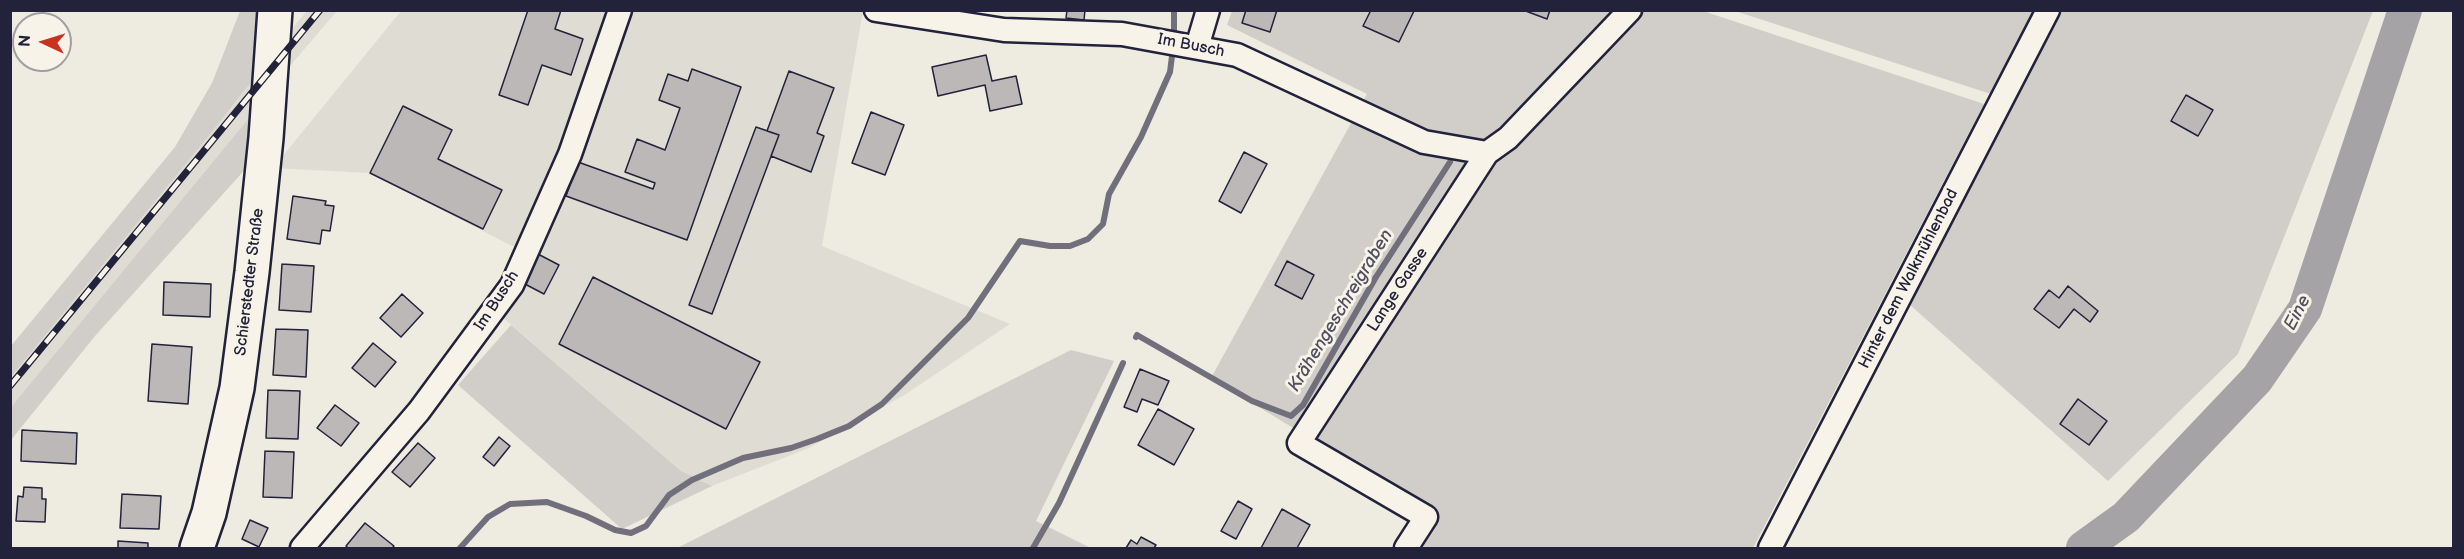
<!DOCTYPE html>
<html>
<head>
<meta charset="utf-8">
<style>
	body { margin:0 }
	#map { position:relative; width:2464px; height:559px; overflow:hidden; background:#eeebe1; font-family:"Balsamiq Sans",sans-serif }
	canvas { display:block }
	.frame { position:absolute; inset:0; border:12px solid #22223b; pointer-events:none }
	.north { position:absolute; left:12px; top:12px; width:60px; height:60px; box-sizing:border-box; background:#f7f3e8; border:2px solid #a29fa3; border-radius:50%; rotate:274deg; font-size:16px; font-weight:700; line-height:24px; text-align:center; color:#22223b }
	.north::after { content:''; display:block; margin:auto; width:21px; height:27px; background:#c8321e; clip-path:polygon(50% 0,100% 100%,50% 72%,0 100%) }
</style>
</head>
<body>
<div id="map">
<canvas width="2464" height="559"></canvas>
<div class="frame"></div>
<div class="north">N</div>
</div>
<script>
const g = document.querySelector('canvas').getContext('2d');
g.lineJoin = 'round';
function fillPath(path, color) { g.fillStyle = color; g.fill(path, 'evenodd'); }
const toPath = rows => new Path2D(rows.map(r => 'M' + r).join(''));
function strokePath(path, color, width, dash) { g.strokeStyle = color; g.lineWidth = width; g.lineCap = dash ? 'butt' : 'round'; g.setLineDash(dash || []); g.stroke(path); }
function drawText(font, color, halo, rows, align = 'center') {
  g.font = font + ' "Balsamiq Sans",sans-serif'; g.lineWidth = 6; g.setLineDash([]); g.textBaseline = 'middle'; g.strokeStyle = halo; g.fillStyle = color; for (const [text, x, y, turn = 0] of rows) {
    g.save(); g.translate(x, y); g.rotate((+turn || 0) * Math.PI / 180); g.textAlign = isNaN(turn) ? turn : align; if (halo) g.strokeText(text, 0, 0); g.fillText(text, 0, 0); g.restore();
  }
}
const built = toPath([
	[307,11,337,11,284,73,288,33],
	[401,11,863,11,822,246,1010,324,906,394,809,448,712,486,681,471,494,310,528,247,512,246,370,173,273,168],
	[260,71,258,107,11,407,11,377,207,138]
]);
const green = toPath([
	[240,11,266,11,260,71,207,138,11,377,11,346,175,147,212,83],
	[1232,11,1703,11,1984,104,1753,548,1412,548,1433,513,1211,378,1367,94,1227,25],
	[1735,11,2033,10,2033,11,1991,94],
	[2048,11,2373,11,2238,354,2108,481,1900,296],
	[258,107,250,164,95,336,11,440,11,407],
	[511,325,681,471,712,486,622,529,458,385],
	[1071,350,1114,361,1036,521,1091,548,677,548]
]);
const stream = toPath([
	[1174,38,1174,10],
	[1136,337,1137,335,1252,401,1291,416,1303,405,1376,277,1450,162],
	[460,548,488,517,510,504,547,502,586,516,615,530,631,533,646,526,669,495,692,480,743,458,791,448,817,439,849,426,882,404,968,318,1020,241,1050,246,1070,246,1088,239,1103,224,1109,194,1141,137,1170,72,1173,48],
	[1033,548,1059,503,1123,363]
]);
const river = toPath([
	[2083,548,2126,517,2257,379,2305,309,2405,10]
]);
const building = toPath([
	[528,10,561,10,555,29,583,39,571,75,542,65,528,105,499,95,528,10],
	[1067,10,1085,10,1084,20,1066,18,1067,10],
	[1246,10,1277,10,1270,32,1242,23,1246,10],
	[1371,10,1413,10,1414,11,1399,42,1363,26,1371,10],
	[1523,10,1550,10,1547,19,1523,10],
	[986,55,992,81,1016,76,1022,104,990,111,985,85,938,96,932,67,986,55],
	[692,69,741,87,687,240,566,196,578,162,653,189,655,183,625,172,637,139,665,150,680,108,659,100,668,74,688,81,692,69],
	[789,71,834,88,817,133,824,136,811,172,771,156,779,135,767,131,789,71],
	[2186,95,2213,110,2198,136,2171,121,2186,95],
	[403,106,452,130,438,159,502,190,483,229,370,173,403,106],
	[871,112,904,125,885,175,852,163,871,112],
	[756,127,779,135,712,314,689,305,756,127],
	[1244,152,1267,164,1241,213,1219,201,1244,152],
	[293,196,326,201,325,205,334,206,330,231,322,230,320,244,287,239,293,196],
	[536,253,559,265,544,294,521,282,536,253],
	[1287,261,1314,275,1302,299,1275,285,1287,261],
	[282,264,314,266,311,312,279,310,282,264],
	[593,277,760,362,726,429,559,344,593,277],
	[164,282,211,284,210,317,163,315,164,282],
	[2068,286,2098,311,2090,322,2074,309,2059,328,2034,309,2049,290,2059,298,2068,286],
	[402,294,423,313,401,337,380,318,402,294],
	[276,329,308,330,306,377,273,375,276,329],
	[373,343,396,362,375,387,352,368,373,343],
	[152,344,192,347,188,404,148,401,152,344],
	[1140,369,1169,381,1158,405,1142,399,1137,412,1124,407,1140,369],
	[268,390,300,391,298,439,266,438,268,390],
	[2078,399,2107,421,2089,445,2060,424,2078,399],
	[335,405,359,423,341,446,317,428,335,405],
	[1158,409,1194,429,1174,465,1138,445,1158,409],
	[22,430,77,433,76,464,21,461,22,430],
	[499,437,510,446,494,466,483,457,499,437],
	[418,443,435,458,410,487,392,472,418,443],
	[265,451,294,452,292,498,263,497,265,451],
	[24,487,42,488,42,499,46,499,45,522,16,521,18,496,23,497,24,487],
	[122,494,161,496,159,529,120,528,122,494],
	[1238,501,1252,509,1236,539,1221,531,1238,501],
	[1282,509,1310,525,1297,548,1261,548,1282,509],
	[250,520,268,528,259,547,242,539,250,520],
	[365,523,394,546,392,548,348,548,346,546,365,523],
	[1141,537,1156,545,1154,548,1126,548,1131,540,1137,544,1141,537],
	[118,541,148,543,148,548,118,548,118,541]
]);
const street = toPath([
	[876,10,1004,30,1122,34,1237,55,1424,142,1487,153],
	[1197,47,1208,10],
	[302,548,419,411,512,285,570,154,620,10],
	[1406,548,1426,517,1299,443,1487,153,1508,138,1630,10],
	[1770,548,2048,10]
]);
const secondary = toPath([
	[197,548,209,513,237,388,252,272,266,138,275,10]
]);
const rail = toPath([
	[10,386,320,10]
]);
const streetNames = [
	["Im Busch",1191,46,11],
	["Hinter dem Walkmühlenbad",1909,279,-63],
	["Schierstedter Straße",250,282,-83],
	["Lange Gasse",1398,290,-57],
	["Im Busch",497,301,-57]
];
const waterNames = [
	["Krähengeschreigraben",1341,311,-59],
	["Eine",2298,313,-62]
];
fillPath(built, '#dfdcd4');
fillPath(green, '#d1cdc9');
strokePath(stream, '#716f7b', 6);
strokePath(river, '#a6a3a6', 34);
fillPath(building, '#bbb8b7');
strokePath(building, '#22223b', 1.5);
strokePath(street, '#22223b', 27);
strokePath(secondary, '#22223b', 38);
strokePath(street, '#f7f3e8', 22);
strokePath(secondary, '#f7f3e8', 33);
strokePath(rail, '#22223b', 7);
strokePath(rail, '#f7f3e8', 4.5, [14]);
drawText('16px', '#22223b', '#f7f3e8', streetNames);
drawText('italic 18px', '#504f60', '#f7f3e8', waterNames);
</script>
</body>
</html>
